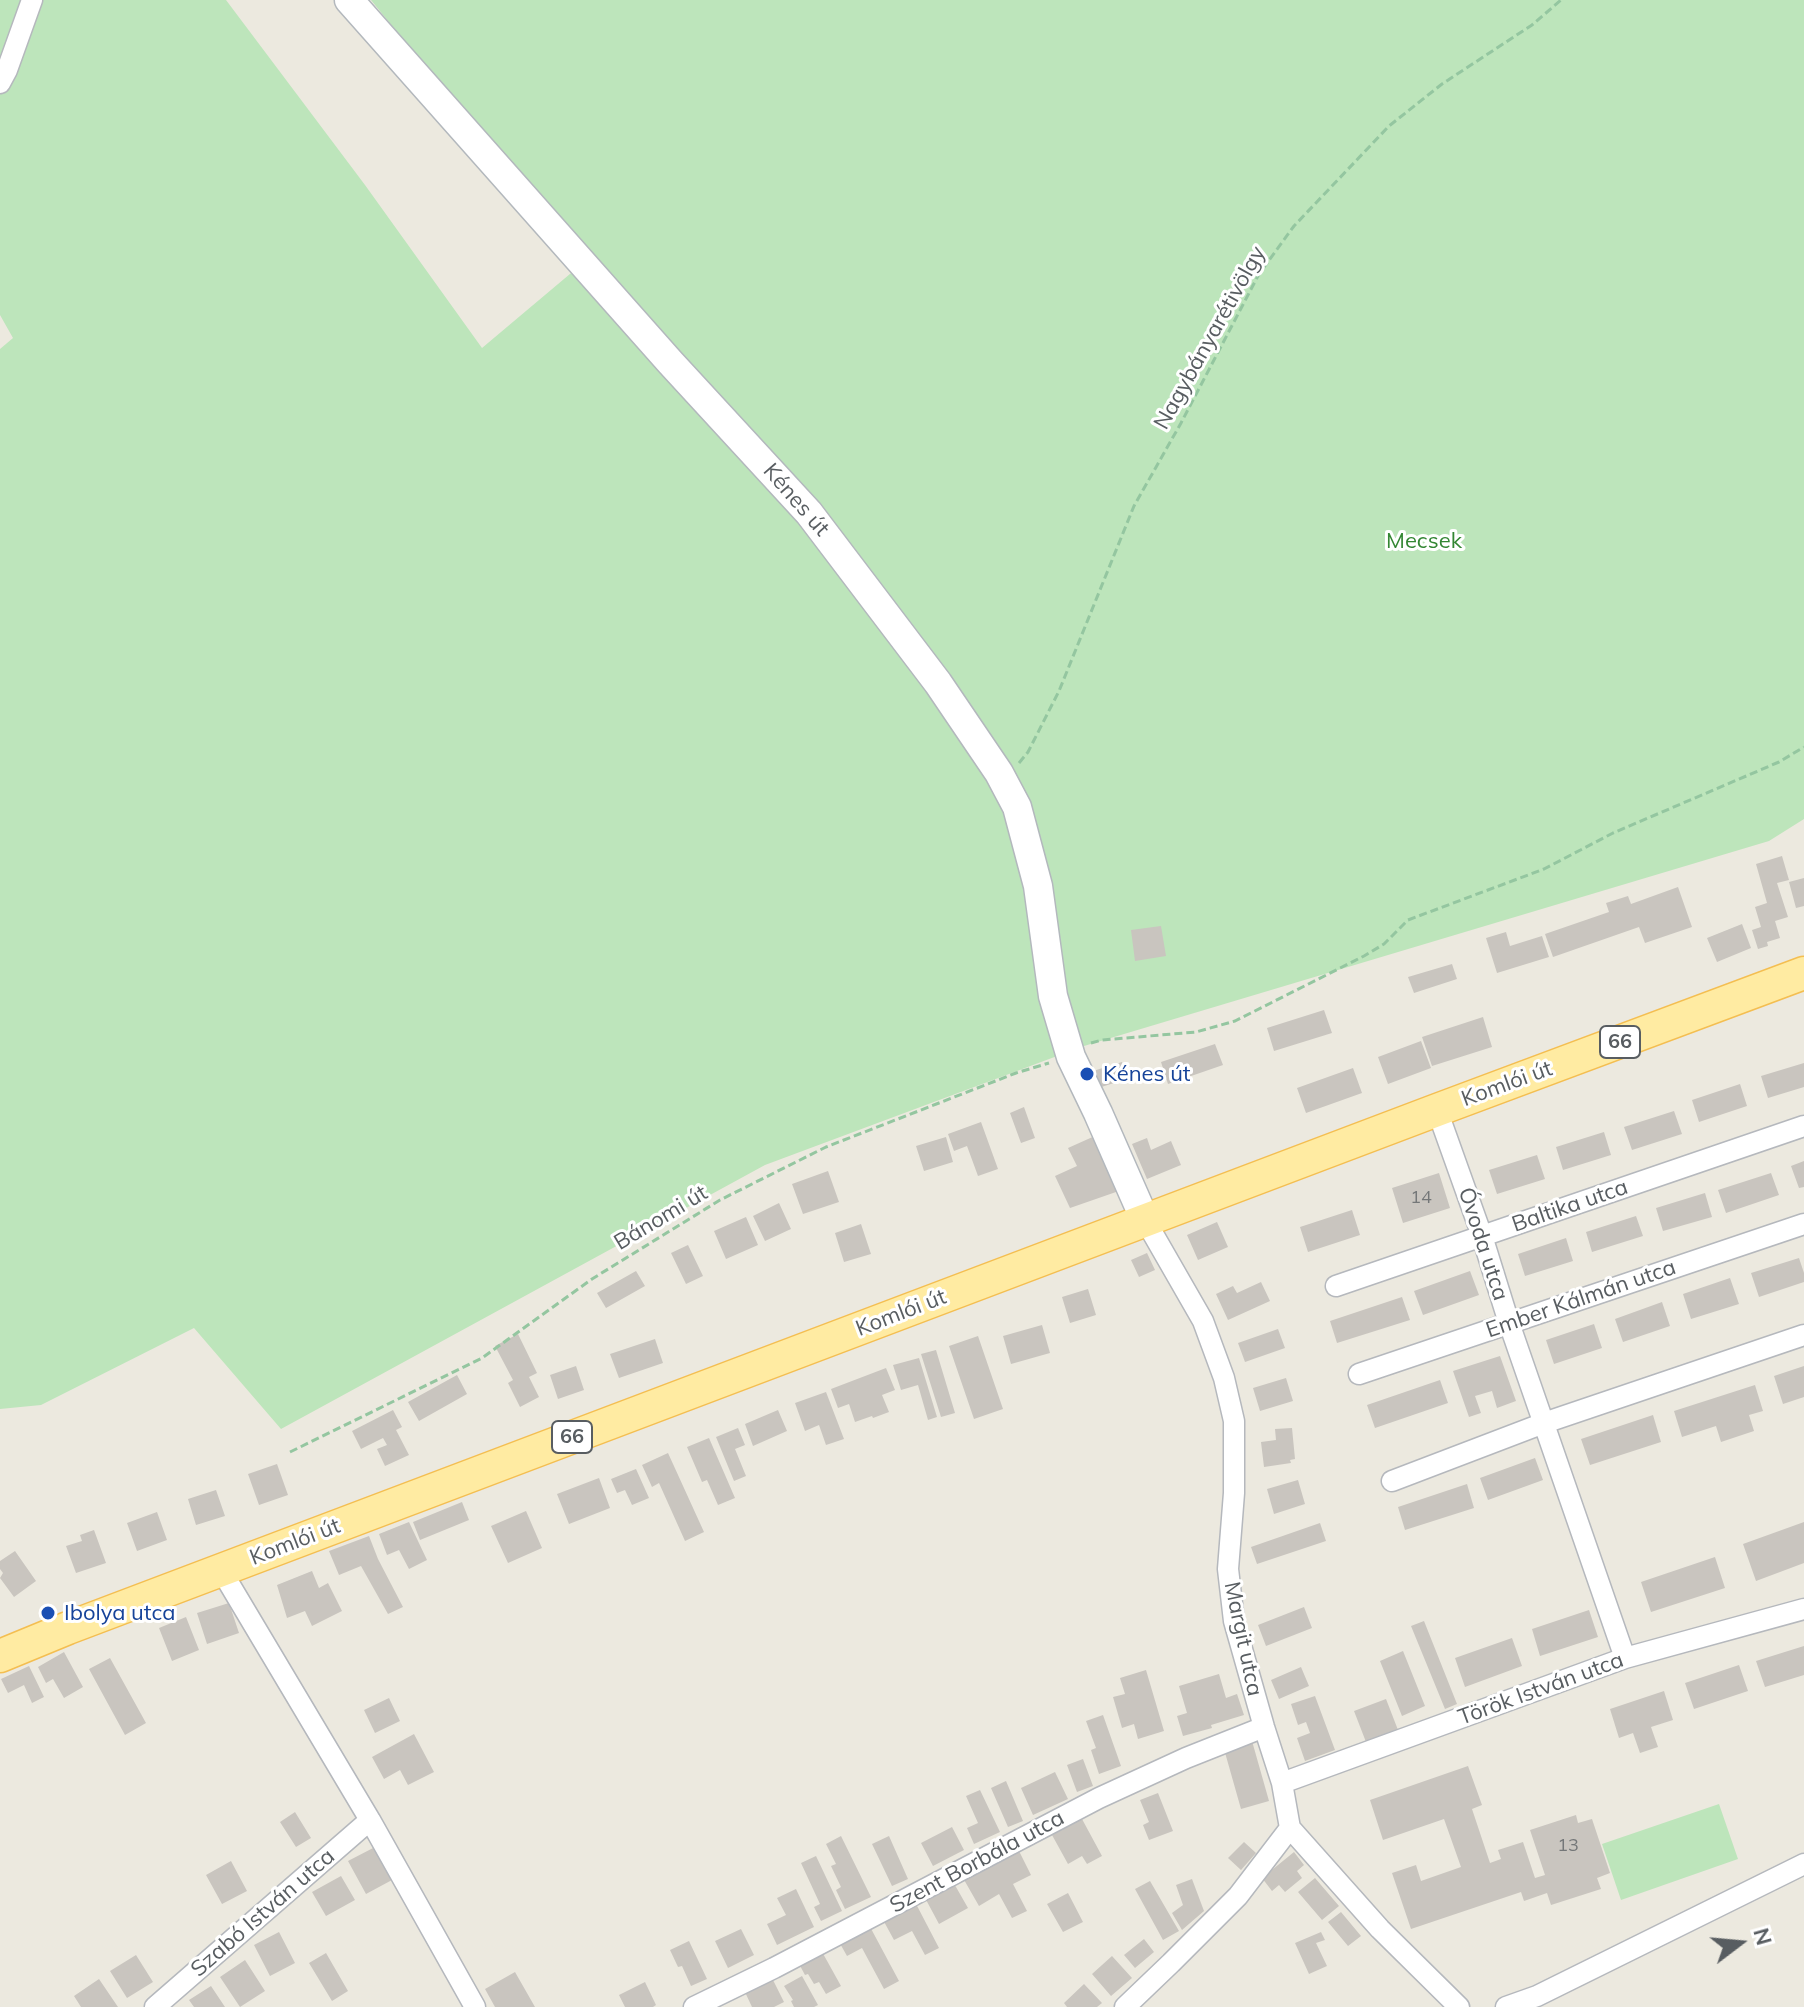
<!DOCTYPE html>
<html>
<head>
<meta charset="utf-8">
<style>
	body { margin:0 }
	#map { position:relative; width:1804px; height:2007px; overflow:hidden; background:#ece9df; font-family:Mulish,sans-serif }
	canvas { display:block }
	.north { position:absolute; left:1700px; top:1903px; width:80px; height:80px; -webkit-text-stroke:6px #fff; paint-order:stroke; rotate:74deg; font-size:22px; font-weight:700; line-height:32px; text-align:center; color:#585d61 }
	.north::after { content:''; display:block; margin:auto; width:28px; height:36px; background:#585d61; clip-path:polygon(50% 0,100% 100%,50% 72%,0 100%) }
</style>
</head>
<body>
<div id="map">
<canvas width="1804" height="2007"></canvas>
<div class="north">N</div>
</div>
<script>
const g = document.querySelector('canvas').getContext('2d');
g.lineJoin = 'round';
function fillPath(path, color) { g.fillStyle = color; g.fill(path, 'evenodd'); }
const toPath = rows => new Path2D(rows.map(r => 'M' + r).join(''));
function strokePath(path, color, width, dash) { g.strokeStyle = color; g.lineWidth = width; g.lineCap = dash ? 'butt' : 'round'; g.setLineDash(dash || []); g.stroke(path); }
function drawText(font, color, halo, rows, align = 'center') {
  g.font = font + ' Mulish,sans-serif'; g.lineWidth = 6; g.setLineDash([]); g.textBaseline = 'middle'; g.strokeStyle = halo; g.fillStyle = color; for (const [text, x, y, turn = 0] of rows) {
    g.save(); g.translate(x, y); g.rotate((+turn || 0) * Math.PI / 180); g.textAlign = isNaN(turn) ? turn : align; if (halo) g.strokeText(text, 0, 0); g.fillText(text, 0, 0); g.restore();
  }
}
const green = toPath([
	[0,0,226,0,365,185,482,348,583,263,371,0,1804,0,1804,819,1769,841,1084,1046,765,1165,281,1429,194,1328,41,1405,0,1409,0,349,13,338,0,315],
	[1719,1804,1738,1859,1621,1900,1602,1844]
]);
const building = toPath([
	[1782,856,1789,880,1777,883,1788,917,1775,921,1780,938,1767,942,1768,946,1758,949,1752,930,1761,927,1755,907,1767,903,1756,864],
	[1804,878,1804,906,1796,908,1789,882],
	[1678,887,1692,927,1645,943,1639,927,1553,957,1545,934,1609,912,1606,903,1628,896,1631,904],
	[1742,924,1751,948,1717,962,1707,938],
	[1161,926,1166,956,1135,961,1131,930],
	[1506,932,1510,946,1542,936,1549,957,1497,973,1486,938],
	[1452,964,1457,979,1414,993,1408,977],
	[1324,1010,1332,1033,1274,1051,1267,1028],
	[1483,1017,1492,1047,1432,1066,1422,1037],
	[1421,1041,1431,1068,1388,1084,1378,1057],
	[1215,1044,1223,1065,1168,1084,1161,1062],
	[1122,1062,1127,1079,1098,1088,1093,1071],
	[1804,1063,1804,1087,1768,1098,1761,1076],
	[1353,1068,1362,1093,1306,1113,1297,1088],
	[1740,1084,1747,1106,1699,1122,1692,1100],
	[1024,1107,1035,1138,1021,1143,1010,1113],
	[1674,1111,1682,1134,1632,1150,1624,1127],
	[981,1122,998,1169,978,1176,967,1146,954,1151,948,1134],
	[1604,1132,1611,1155,1563,1170,1556,1147],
	[1097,1135,1120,1184,1116,1192,1070,1208,1055,1176,1077,1166,1068,1148],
	[946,1137,953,1162,924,1171,916,1146],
	[1147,1138,1151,1150,1171,1141,1181,1165,1147,1179,1132,1144],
	[1537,1155,1545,1179,1497,1194,1489,1170],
	[1804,1161,1804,1187,1799,1188,1791,1166],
	[828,1171,839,1202,803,1214,792,1184],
	[1439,1173,1450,1208,1403,1223,1392,1188],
	[1771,1173,1779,1195,1726,1213,1718,1190],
	[1705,1193,1712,1217,1663,1231,1656,1208],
	[779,1203,791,1229,765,1241,753,1216],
	[1352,1210,1360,1235,1308,1252,1300,1227],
	[1636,1216,1643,1236,1592,1252,1586,1232],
	[746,1217,758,1245,726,1259,714,1231],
	[1217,1222,1228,1247,1198,1260,1187,1235],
	[861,1224,871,1254,844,1262,835,1233],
	[1566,1238,1573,1261,1525,1276,1518,1254],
	[688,1245,703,1276,686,1284,671,1253],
	[1147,1253,1155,1270,1139,1277,1131,1260],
	[1799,1258,1804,1273,1804,1282,1759,1297,1751,1273],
	[636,1271,645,1286,606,1308,597,1293],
	[1470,1271,1479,1295,1423,1315,1414,1291],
	[1730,1278,1739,1304,1691,1319,1683,1294],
	[1261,1282,1270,1301,1228,1320,1216,1294,1233,1286,1237,1293],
	[1088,1289,1096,1315,1070,1323,1062,1297],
	[1402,1297,1410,1320,1337,1343,1330,1321],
	[1662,1302,1670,1326,1623,1342,1615,1319],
	[1594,1324,1602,1348,1554,1364,1546,1340],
	[1042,1325,1050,1353,1011,1364,1003,1336],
	[1278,1329,1285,1348,1245,1362,1238,1343],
	[518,1334,537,1373,529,1377,539,1397,520,1407,508,1383,513,1380,495,1346],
	[978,1336,1003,1409,974,1419,949,1346],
	[655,1339,663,1363,619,1378,610,1354],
	[936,1350,955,1413,941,1417,921,1354],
	[1500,1356,1516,1401,1497,1408,1492,1391,1475,1396,1481,1413,1469,1417,1453,1371],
	[919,1358,937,1417,928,1420,918,1385,901,1390,893,1365],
	[576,1366,584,1390,558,1399,550,1375],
	[1804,1366,1804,1397,1783,1404,1774,1376],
	[886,1368,895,1390,882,1395,889,1412,873,1418,872,1416,855,1422,849,1404,838,1408,831,1389],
	[457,1375,467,1394,419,1421,408,1402],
	[1286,1378,1293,1401,1260,1411,1253,1388],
	[1440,1380,1448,1403,1375,1428,1367,1405],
	[1755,1385,1763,1411,1749,1415,1754,1431,1721,1442,1716,1426,1682,1437,1674,1411],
	[826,1392,844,1439,826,1445,819,1425,805,1431,795,1403],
	[393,1410,402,1427,396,1430,409,1455,385,1466,377,1449,387,1445,383,1438,361,1449,352,1431],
	[778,1410,787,1431,753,1446,745,1424],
	[1653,1415,1661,1442,1590,1465,1581,1439],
	[738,1428,745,1445,735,1449,746,1476,734,1481,716,1437],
	[1292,1428,1295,1459,1290,1460,1291,1463,1264,1467,1261,1442,1276,1440,1275,1429],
	[709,1438,735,1498,718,1505,707,1480,702,1482,687,1447],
	[668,1453,704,1532,685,1541,659,1483,652,1487,642,1465],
	[1535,1458,1543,1480,1488,1500,1480,1478],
	[277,1464,288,1495,259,1505,248,1474],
	[636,1469,649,1498,632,1505,625,1490,617,1493,611,1479],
	[599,1478,610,1508,569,1524,557,1494],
	[1298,1480,1305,1504,1274,1514,1267,1489],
	[1467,1484,1474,1508,1405,1530,1398,1507],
	[216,1490,225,1516,196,1525,188,1499],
	[462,1502,469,1520,420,1540,413,1522],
	[526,1511,542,1548,508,1563,491,1526],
	[157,1512,167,1540,137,1551,127,1523],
	[409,1522,427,1560,409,1569,399,1550,387,1555,379,1534],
	[1804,1522,1804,1563,1756,1581,1743,1544],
	[1320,1523,1326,1541,1257,1564,1251,1547],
	[94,1530,106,1563,76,1573,66,1546,82,1541,80,1535],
	[369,1536,378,1559,403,1607,388,1614,361,1566,339,1575,329,1551],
	[15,1551,36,1581,14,1597,0,1578,3,1573,0,1569,0,1561],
	[1715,1557,1725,1588,1651,1612,1641,1582],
	[312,1571,319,1588,328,1583,342,1611,312,1626,305,1611,287,1618,277,1585],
	[229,1603,239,1633,207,1644,197,1613],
	[1304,1607,1312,1628,1266,1646,1258,1625],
	[1589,1610,1598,1637,1540,1656,1532,1629],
	[186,1617,199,1650,172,1661,159,1628],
	[1424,1621,1457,1704,1445,1709,1411,1626],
	[1512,1638,1522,1666,1465,1687,1455,1658],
	[1804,1646,1804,1675,1765,1687,1756,1661],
	[1403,1651,1425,1706,1402,1716,1380,1661],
	[64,1652,83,1687,64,1698,53,1679,46,1683,38,1667],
	[110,1658,146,1723,125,1735,89,1669],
	[1739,1665,1748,1691,1694,1709,1685,1683],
	[29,1666,44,1697,32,1703,24,1685,8,1693,1,1679],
	[1301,1667,1309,1686,1279,1699,1271,1680],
	[1146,1670,1164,1731,1138,1739,1134,1724,1122,1728,1113,1697,1125,1694,1120,1678],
	[1219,1674,1226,1698,1237,1694,1244,1715,1211,1725,1212,1728,1183,1736,1177,1716,1187,1713,1179,1686],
	[1664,1691,1673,1720,1651,1727,1658,1747,1640,1753,1633,1733,1619,1738,1610,1709],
	[1315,1696,1335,1750,1305,1761,1297,1738,1310,1733,1306,1722,1298,1725,1291,1704],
	[389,1698,400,1721,375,1733,364,1710],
	[1386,1699,1398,1730,1366,1742,1354,1711],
	[1103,1715,1121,1766,1099,1774,1091,1750,1096,1748,1086,1721],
	[414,1734,434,1772,408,1785,400,1770,384,1779,372,1757],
	[1252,1741,1269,1801,1241,1809,1224,1749],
	[1083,1759,1093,1786,1077,1792,1067,1765],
	[1468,1766,1482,1805,1472,1809,1490,1863,1501,1859,1498,1850,1523,1842,1535,1878,1545,1875,1530,1830,1576,1815,1578,1823,1592,1819,1610,1873,1597,1878,1601,1889,1551,1905,1547,1893,1524,1901,1521,1892,1411,1929,1392,1873,1416,1865,1421,1881,1461,1867,1444,1819,1383,1840,1370,1800],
	[1055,1772,1068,1799,1033,1815,1021,1788],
	[1006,1781,1023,1821,1008,1827,991,1788],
	[980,1790,1000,1832,974,1844,967,1828,978,1823,966,1796],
	[1158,1793,1173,1831,1149,1840,1143,1825,1149,1822,1140,1800],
	[295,1812,311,1838,296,1847,280,1822],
	[1082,1819,1102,1856,1087,1864,1082,1856,1068,1864,1052,1835],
	[952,1827,964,1850,933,1866,921,1843],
	[841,1836,871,1897,845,1909,836,1890,841,1887,831,1866,836,1864,826,1844],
	[889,1836,908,1879,892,1886,872,1844],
	[1244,1842,1256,1853,1241,1870,1228,1858],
	[375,1847,392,1880,366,1894,348,1861],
	[1018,1849,1031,1875,1013,1884,1027,1911,1012,1918,999,1894,979,1906,963,1878],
	[1294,1852,1304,1865,1297,1871,1302,1878,1285,1892,1279,1885,1272,1891,1262,1878],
	[816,1856,842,1911,821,1921,814,1907,820,1904,801,1863],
	[231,1861,247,1891,222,1904,206,1875],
	[341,1876,355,1900,326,1916,312,1892],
	[1315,1878,1339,1906,1322,1920,1298,1892],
	[1192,1879,1204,1911,1182,1930,1172,1913,1183,1905,1176,1885],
	[952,1880,968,1908,939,1924,924,1896],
	[1150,1881,1179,1931,1163,1940,1135,1889],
	[796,1889,814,1927,777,1945,767,1924,786,1915,777,1898],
	[1068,1893,1083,1922,1063,1932,1047,1904],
	[914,1900,939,1948,925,1955,912,1931,894,1940,882,1918],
	[1341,1912,1361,1936,1348,1946,1328,1922],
	[868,1923,899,1981,884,1989,862,1948,847,1956,838,1940],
	[741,1929,754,1955,728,1968,715,1941],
	[279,1932,295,1963,270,1976,254,1945],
	[1321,1932,1325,1940,1316,1943,1327,1966,1309,1974,1295,1943],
	[1144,1939,1154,1952,1135,1968,1124,1955],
	[689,1941,707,1979,691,1986,682,1966,678,1967,670,1950],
	[821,1950,841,1986,826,1994,819,1982,814,1984,808,1974,805,1975,798,1962],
	[326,1953,348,1991,332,2001,309,1963],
	[136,1955,153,1982,127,1998,110,1971],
	[1112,1956,1132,1978,1111,1996,1092,1974],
	[245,1960,265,1991,240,2007,220,1977],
	[515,1972,535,2007,495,2007,485,1989],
	[771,1976,784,2002,774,2007,752,2007,744,1990],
	[802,1976,818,2005,814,2007,794,2007,791,2001,793,2000,784,1986],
	[99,1979,118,2007,81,2007,74,1996],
	[645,1982,656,2005,653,2007,625,2007,619,1995],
	[1084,1984,1102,2003,1097,2007,1067,2007,1064,2003],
	[211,1986,225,2007,194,2007,189,2000]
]);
const path = toPath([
	[1019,763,1028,752,1059,691,1134,506,1181,423,1259,274,1294,226,1389,126,1442,84,1532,25,1561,0],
	[1091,1043,1102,1040,1196,1032,1235,1021,1364,956,1384,944,1408,920,1544,869,1613,833,1779,762,1804,747],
	[290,1452,482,1358,592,1279,720,1200,826,1147,1016,1073,1049,1063]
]);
const street = toPath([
	[0,83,7,70,32,0],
	[1437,1110,1482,1236,1509,1323,1625,1658],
	[1145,1220,1203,1321,1224,1378,1234,1421,1234,1493,1228,1569,1234,1621,1264,1727,1282,1783,1290,1828,1380,1929,1459,2007],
	[1336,1286,1804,1126],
	[1359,1374,1804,1224],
	[1392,1481,1544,1423,1804,1335],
	[221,1570,370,1820,475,2007],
	[1282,1783,1625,1658,1804,1609],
	[155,2007,370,1820],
	[694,2007,774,1968,1099,1798,1186,1758,1264,1727],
	[1125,2007,1171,1963,1238,1896,1290,1828],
	[1506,2007,1537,1996,1804,1864]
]);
const secondary = toPath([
	[349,0,670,362,809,513,938,683,999,773,1017,807,1038,886,1053,996,1071,1057,1098,1113,1145,1220]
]);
const primary = toPath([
	[0,1656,68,1628,1437,1110,1804,973]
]);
const markers = [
	[1087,1074,8,"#1a4fb4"],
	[48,1613,8,"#1a4fb4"]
];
const numberNames = [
	["14",1421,1198],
	["13",1568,1846]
];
const shields = [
	[1620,1042,40],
	[572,1437,40]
];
const shieldNames = [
	["66",1620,1042],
	["66",572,1437]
];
const streetNames = [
	["Nagybányarétivölgy",1210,338,-61],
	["Kénes út",796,500,49],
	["Komlói út",1507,1084,-20],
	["Baltika utca",1570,1206,-19],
	["Bánomi út",661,1218,-31],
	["Óvoda utca",1483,1244,72],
	["Ember Kálmán utca",1581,1299,-19],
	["Komlói út",901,1313,-21],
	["Komlói út",295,1542,-21],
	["Margit utca",1243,1639,78],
	["Török István utca",1541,1689,-20],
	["Szent Borbála utca",977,1862,-28],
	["Szabó István utca",263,1913,-41]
];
const parkNames = [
	["Mecsek",1424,541]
];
const transitNames = [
	["Kénes út",1103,1074],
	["Ibolya utca",64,1613]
];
fillPath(green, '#bde5bb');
fillPath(building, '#c9c5bf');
strokePath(street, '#b5b8bd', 23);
strokePath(secondary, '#b3b8bd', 31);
strokePath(primary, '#f4be51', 35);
strokePath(path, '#94c6a0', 3, [8, 4]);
strokePath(street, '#fff', 20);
strokePath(secondary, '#fff', 28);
strokePath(primary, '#ffeba2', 32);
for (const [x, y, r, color] of markers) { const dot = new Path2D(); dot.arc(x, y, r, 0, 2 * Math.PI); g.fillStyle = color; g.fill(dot); strokePath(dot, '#fff', 3); }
drawText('18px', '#747778', null, numberNames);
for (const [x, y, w] of shields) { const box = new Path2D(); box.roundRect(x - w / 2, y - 16, w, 32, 6); g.fillStyle = '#fff'; g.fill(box); strokePath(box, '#585d61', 2); }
drawText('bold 20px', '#585d61', null, shieldNames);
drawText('22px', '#585d61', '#fff', streetNames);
drawText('22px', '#338633', '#fff', parkNames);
drawText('22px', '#164399', '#fff', transitNames, 'left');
</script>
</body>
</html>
